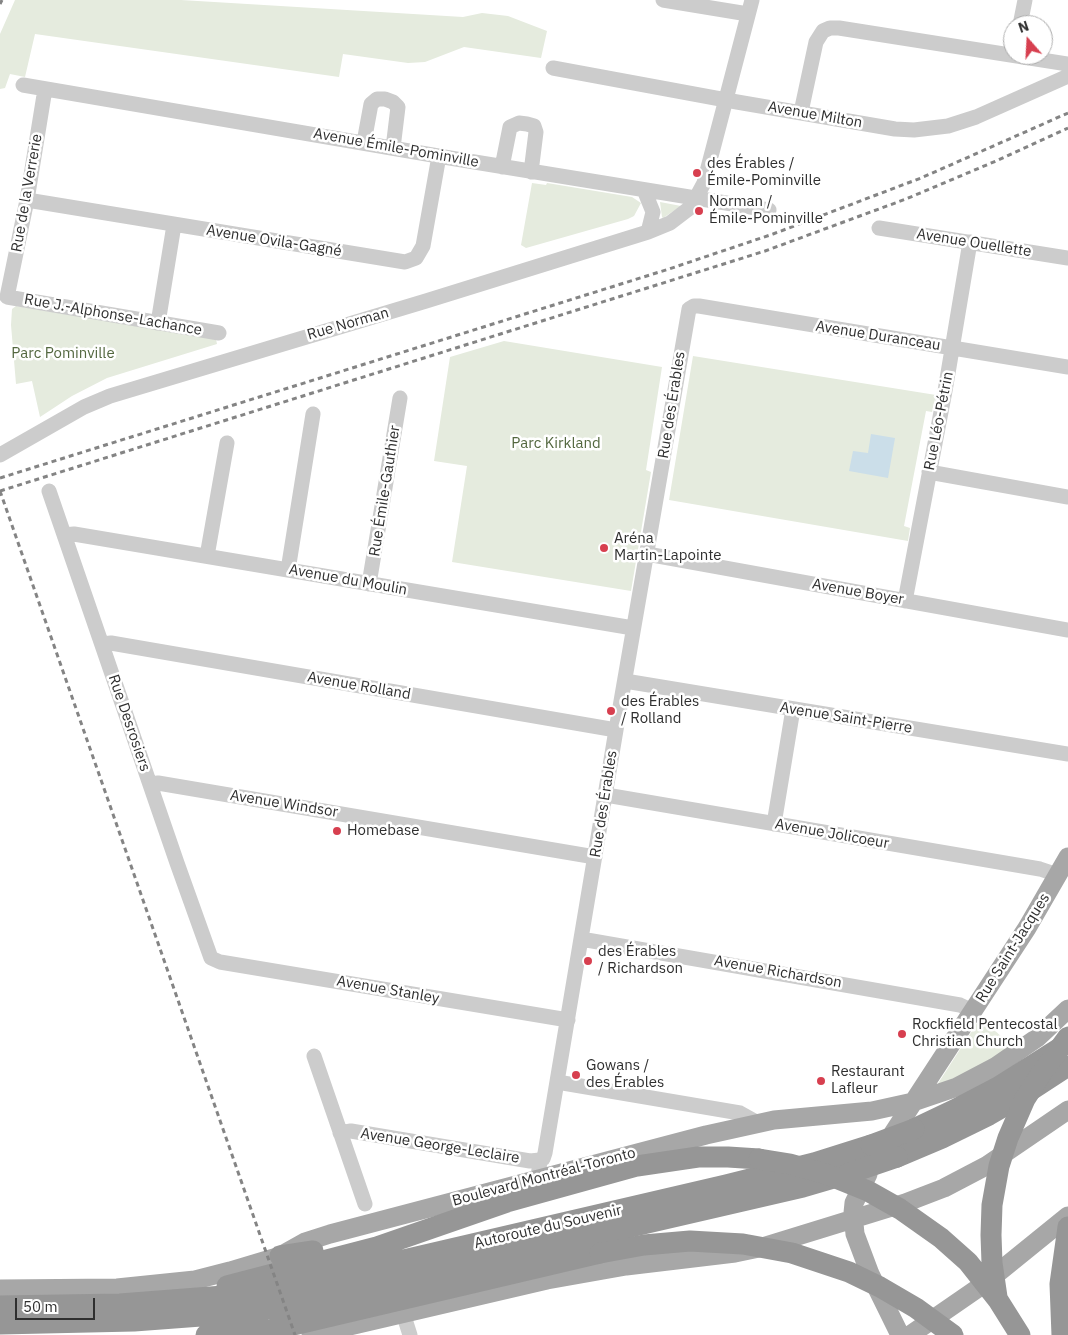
<!DOCTYPE html>
<html>
<head>
<meta charset="utf-8">
<style>
	body { margin:0 }
	#map { position:relative; width:1068px; height:1335px; overflow:hidden; background:#fff; font-family:"IBM Plex Sans",sans-serif }
	canvas { display:block }
	.north { position:absolute; left:1003px; top:15px; width:50px; height:50px; box-sizing:border-box; background:#fff; border:1px solid #acacac; border-radius:50%; rotate:341deg; font-size:14px; font-weight:700; line-height:20px; text-align:center; color:#2f2f2f }
	.north::after { content:''; display:block; margin:auto; width:18px; height:22px; background:#d73f4f; clip-path:polygon(50% 0,100% 100%,50% 72%,0 100%) }
	.scale { position:absolute; left:15px; top:1298px; width:80px; height:22px; box-sizing:border-box; border:2px solid #2f2f2f; border-top:0; padding-left:6px; font-size:15px; line-height:18px; white-space:nowrap; color:#2f2f2f; -webkit-text-stroke:4px #fff; paint-order:stroke }
</style>
</head>
<body>
<div id="map">
<canvas width="1068" height="1335"></canvas>
<div class="north">N</div>
<div class="scale">50 m</div>
</div>
<script>
const g = document.querySelector('canvas').getContext('2d');
g.lineJoin = 'round';
function fillPath(path, color) { g.fillStyle = color; g.fill(path, 'evenodd'); }
const toPath = rows => new Path2D(rows.map(r => 'M' + r).join(''));
function strokePath(path, color, width, dash) { g.strokeStyle = color; g.lineWidth = width; g.lineCap = dash ? 'butt' : 'round'; g.setLineDash(dash || []); g.stroke(path); }
function drawText(font, color, halo, rows, align = 'center') {
  g.font = font + ' "IBM Plex Sans",sans-serif'; g.lineWidth = 5; g.setLineDash([]); g.textBaseline = 'middle'; g.strokeStyle = halo; g.fillStyle = color; for (const [text, x, y, turn = 0] of rows) {
    g.save(); g.translate(x, y); g.rotate((+turn || 0) * Math.PI / 180); g.textAlign = isNaN(turn) ? turn : align; if (halo) g.strokeText(text, 0, 0); g.fillText(text, 0, 0); g.restore();
  }
}
const green = toPath([
	[15,0,181,0,463,17,482,13,508,16,547,31,541,58,464,47,425,62,408,63,343,54,339,77,35,34,25,77,10,74,5,88,0,89,0,34],
	[532,183,546,185,547,183,632,197,641,203,634,216,628,219,526,248,521,245],
	[660,202,681,206,663,218,662,217],
	[16,306,216,339,217,344,107,378,72,396,40,417,32,381,16,384,11,325,12,309],
	[504,341,662,367,646,470,651,472,631,591,452,562,467,466,434,461,450,357],
	[693,356,936,395,932,412,926,411,904,526,910,528,908,541,669,500],
	[981,1017,1013,1048,982,1067,937,1085]
]);
const water = toPath([
	[871,434,895,438,888,478,849,471,853,451,868,453]
]);
const minor = toPath([
	[663,0,748,14],
	[1020,25,1025,0],
	[553,68,737,102,895,129,914,130,948,126,976,117,1068,76],
	[23,85,450,158,769,210],
	[45,89,27,200,7,297,219,333],
	[801,112,816,42,823,31,830,28,839,28,1068,64],
	[364,142,371,104,377,99,385,99,393,102,398,107,393,148],
	[502,167,510,127,519,123,527,124,534,126,536,132,531,172],
	[644,190,653,212,648,232],
	[27,200,405,262,416,258,423,246,439,156],
	[879,228,1068,258],
	[158,323,174,225],
	[0,455,84,407,110,396,426,301,648,232,670,223,691,207,704,183,752,0],
	[929,472,1068,497],
	[49,491,177,863,211,958,220,962,568,1020],
	[64,535,74,534,633,628],
	[647,554,1068,630],
	[207,556,227,443],
	[288,570,313,414],
	[369,584,400,398],
	[905,601,945,391,970,242],
	[102,644,111,643,616,730],
	[625,681,1068,754],
	[150,784,158,783,595,857],
	[606,795,1040,869,1058,875],
	[774,824,793,709],
	[581,939,960,1005,973,1011],
	[314,1056,365,1204],
	[557,1082,740,1113,758,1123],
	[340,1133,351,1131,530,1161,540,1160],
	[537,1179,539,1170,540,1160,543,1159,545,1153,616,730,689,309,694,306,699,306,1068,367],
	[403,1313,410,1335]
]);
const major = toPath([
	[886,1144,1027,928,1068,857],
	[868,1174,854,1203,853,1213,855,1234,870,1274,900,1335],
	[0,1289,117,1288,195,1280,230,1271,280,1256,305,1242,330,1234,706,1135,774,1120,872,1111,913,1102,957,1087,995,1067,1037,1038,1068,1009],
	[311,1335,547,1280,626,1266,735,1253,759,1248,905,1203,944,1188,986,1166,1068,1110],
	[910,1335,984,1284,1068,1216]
]);
const highway = toPath([
	[914,1129,954,1110,998,1087,1058,1049],
	[897,1157,942,1138,989,1115,1022,1096,1068,1066],
	[280,1256,313,1251],
	[227,1286,377,1247,507,1202,637,1166,698,1157,728,1157,759,1159],
	[0,1306,120,1304,262,1293,726,1185,814,1163,871,1145],
	[0,1324,134,1321,241,1313,284,1307,803,1187,844,1175],
	[206,1335,266,1330],
	[251,1335,600,1253],
	[1062,1335,1060,1284,1068,1227]
]);
const rail = toPath([
	[0,4,2,0],
	[0,478,669,269,773,234,921,178,1068,113],
	[0,491,765,251,906,199,996,161,1068,128],
	[0,491,295,1335]
]);
const highwayBridge = toPath([
	[871,1145,914,1129],
	[759,1159,790,1164,826,1174,868,1191,900,1209,941,1238,968,1262,998,1300,1020,1335],
	[847,1174,897,1157],
	[600,1253,644,1245,690,1241,743,1244,792,1253,849,1272,880,1287,916,1308,953,1335],
	[997,1297,992,1263,991,1235,992,1205,999,1166,1008,1138,1025,1099,1041,1074,1068,1037]
]);
const markers = [
	[697,173,5,"#d73f4f"],
	[699,211,5,"#d73f4f"],
	[604,548,5,"#d73f4f"],
	[611,711,5,"#d73f4f"],
	[337,831,5,"#d73f4f"],
	[588,961,5,"#d73f4f"],
	[902,1034,5,"#d73f4f"],
	[576,1075,5,"#d73f4f"],
	[821,1081,5,"#d73f4f"]
];
const streetNames = [
	["Avenue Milton",815,115,10],
	["Avenue Émile-Pominville",396,148,10],
	["Rue de la Verrerie",27,193,-80],
	["Avenue Ovila-Gagné",274,241,9],
	["Avenue Ouellette",974,243,9],
	["Rue J.-Alphonse-Lachance",113,315,10],
	["Rue Norman",348,324,-16],
	["Avenue Duranceau",878,336,9],
	["Rue des Érables",672,405,-81],
	["Rue Léo-Pétrin",939,421,-79],
	["Rue Émile-Gauthier",385,491,-81],
	["Avenue du Moulin",348,580,10],
	["Avenue Boyer",858,592,10],
	["Avenue Rolland",359,686,10],
	["Avenue Saint-Pierre",846,718,9],
	["Rue Desrosiers",129,723,71],
	["Avenue Windsor",284,804,9],
	["Rue des Érables",604,804,-81],
	["Avenue Jolicoeur",832,834,10],
	["Rue Saint-Jacques",1013,948,-58],
	["Avenue Richardson",778,972,10],
	["Avenue Stanley",388,990,10],
	["Avenue George-Leclaire",440,1146,9],
	["Boulevard Montréal-Toronto",544,1177,-15],
	["Autoroute du Souvenir",548,1227,-13]
];
const poiNames = [
	["des Érables /",707,164],
	["Émile-Pominville",707,181],
	["Norman /",709,202],
	["Émile-Pominville",709,219],
	["Aréna",614,539],
	["Martin-Lapointe",614,556],
	["des Érables",621,702],
	["/ Rolland",621,719],
	["Homebase",347,831],
	["des Érables",598,952],
	["/ Richardson",598,969],
	["Rockfield Pentecostal",912,1025],
	["Christian Church",912,1042],
	["Gowans /",586,1066],
	["des Érables",586,1083],
	["Restaurant",831,1072],
	["Lafleur",831,1089]
];
const parkNames = [
	["Parc Pominville",63,354],
	["Parc Kirkland",556,444]
];
fillPath(green, '#e5ebde');
fillPath(water, '#cbdee9');
strokePath(minor, '#ccc', 15);
strokePath(major, '#a7a7a7', 19);
strokePath(highway, '#969696', 21);
strokePath(rail, '#848484', 3, [5, 4]);
strokePath(highwayBridge, '#969696', 21);
for (const [x, y, r, color] of markers) { const dot = new Path2D(); dot.arc(x, y, r, 0, 2 * Math.PI); g.fillStyle = color; g.fill(dot); strokePath(dot, '#fff', 2); }
drawText('15px', '#2f2f2f', '#fff', streetNames);
drawText('15px', '#2f2f2f', '#fff', poiNames, 'left');
drawText('15px', '#53673f', '#fff', parkNames);
</script>
</body>
</html>
